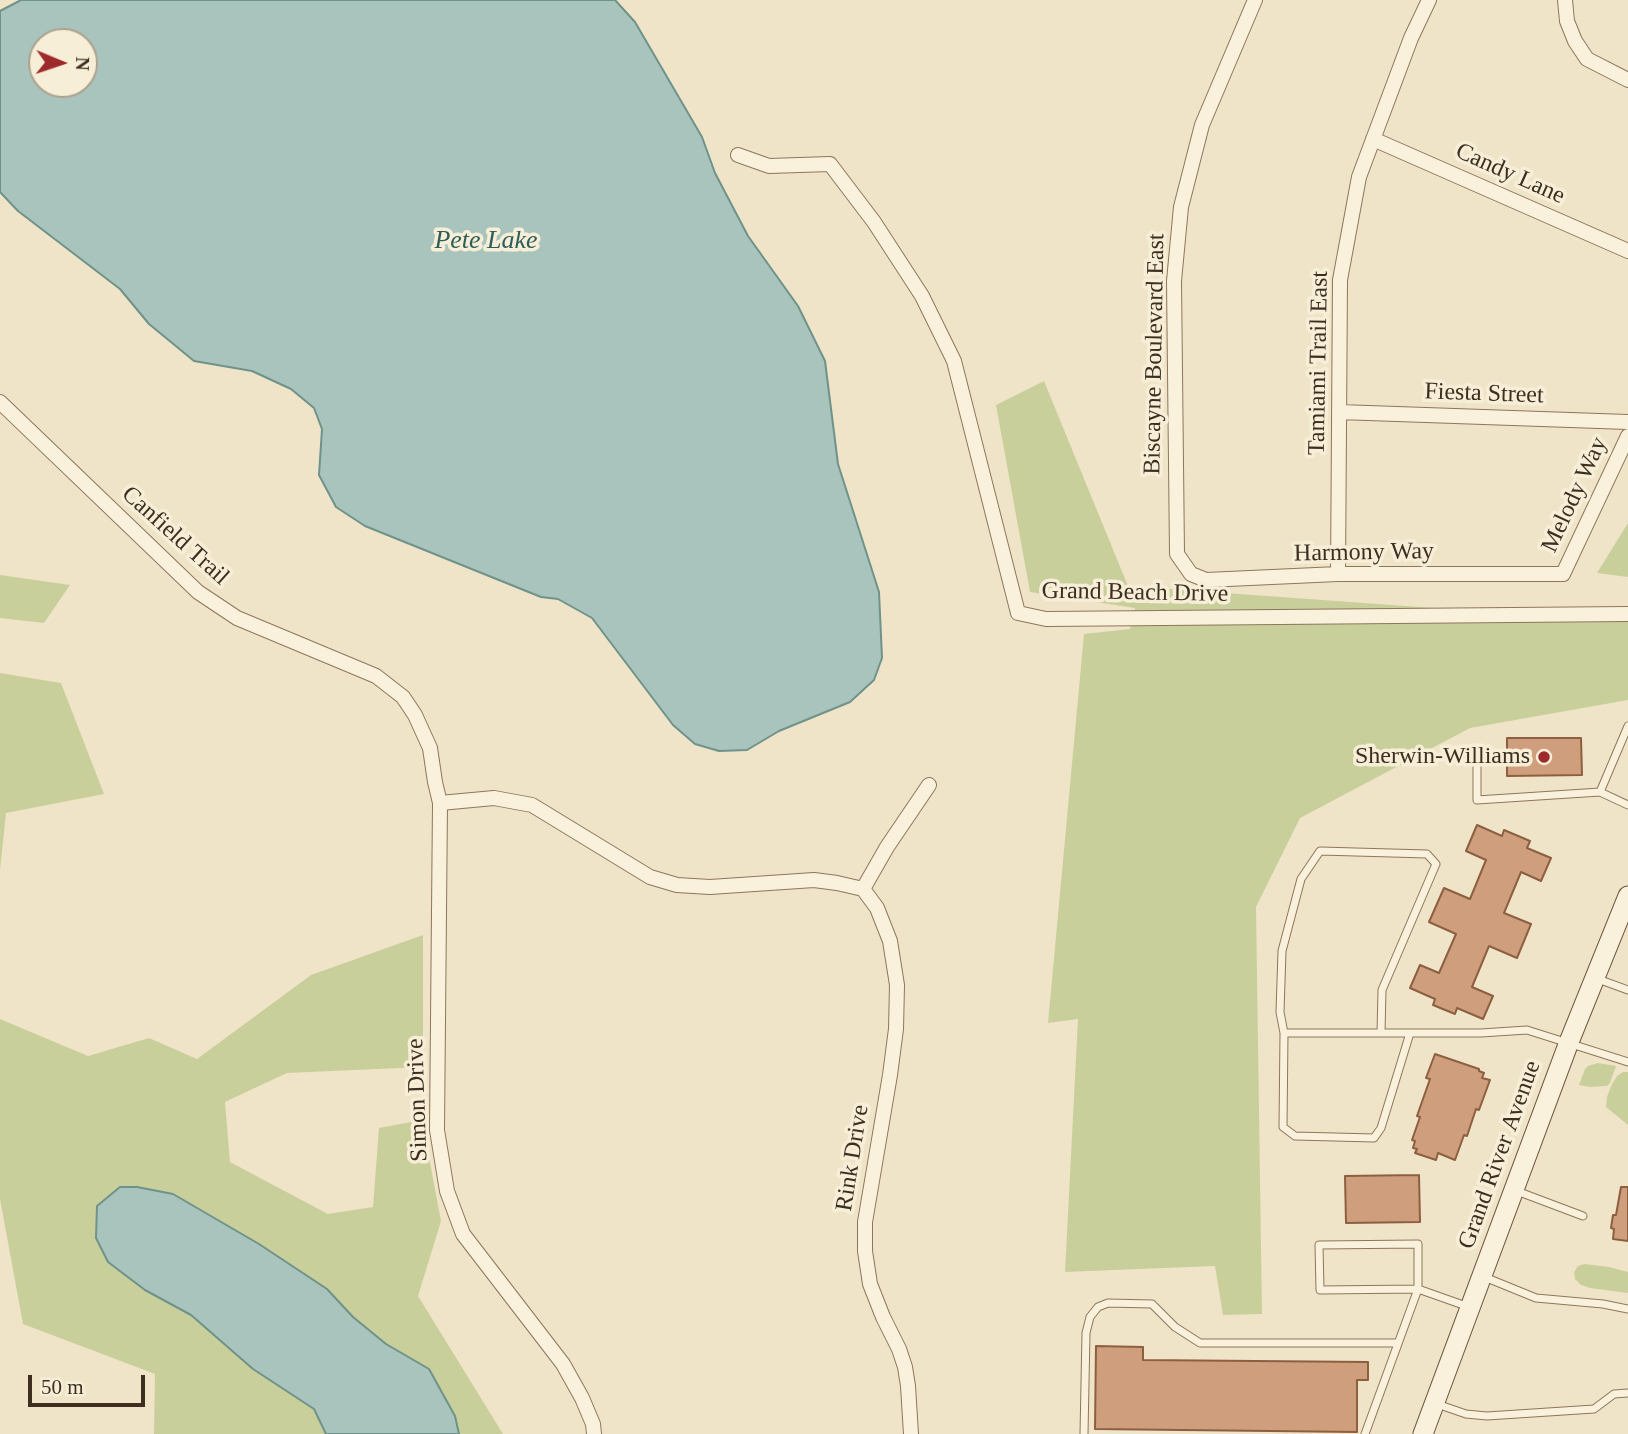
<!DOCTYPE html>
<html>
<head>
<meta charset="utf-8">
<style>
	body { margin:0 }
	#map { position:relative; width:1628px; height:1434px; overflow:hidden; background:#f0e4c8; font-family:"Times New Roman",serif }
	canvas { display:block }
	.north { position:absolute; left:28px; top:28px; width:70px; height:70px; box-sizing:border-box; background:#f7eed8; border:2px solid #ada18e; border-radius:50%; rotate:92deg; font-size:19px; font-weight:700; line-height:28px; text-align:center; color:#3d2e20 }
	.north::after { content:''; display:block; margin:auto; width:24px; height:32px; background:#9e2a2b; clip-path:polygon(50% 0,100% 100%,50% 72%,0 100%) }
	.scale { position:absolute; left:28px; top:1375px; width:117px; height:32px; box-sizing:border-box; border:4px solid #3d2e20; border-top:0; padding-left:9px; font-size:21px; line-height:24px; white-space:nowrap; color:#3d2e20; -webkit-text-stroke:5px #f7eed8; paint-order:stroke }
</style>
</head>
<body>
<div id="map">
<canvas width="1628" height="1434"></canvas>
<div class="north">N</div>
<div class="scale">50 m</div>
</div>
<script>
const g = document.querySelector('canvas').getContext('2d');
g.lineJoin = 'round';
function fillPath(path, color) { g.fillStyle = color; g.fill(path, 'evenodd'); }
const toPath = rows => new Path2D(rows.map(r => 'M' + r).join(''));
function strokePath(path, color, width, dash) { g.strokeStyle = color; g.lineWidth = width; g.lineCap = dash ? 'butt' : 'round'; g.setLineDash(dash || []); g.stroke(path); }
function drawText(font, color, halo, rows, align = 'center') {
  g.font = font + ' "Times New Roman",serif'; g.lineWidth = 7; g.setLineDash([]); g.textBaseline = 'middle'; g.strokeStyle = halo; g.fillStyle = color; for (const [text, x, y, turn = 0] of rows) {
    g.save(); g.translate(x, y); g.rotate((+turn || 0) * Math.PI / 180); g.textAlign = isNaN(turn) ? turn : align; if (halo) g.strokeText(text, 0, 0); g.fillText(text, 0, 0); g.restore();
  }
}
const green = toPath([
	[1044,381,1128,586,1628,622,1628,700,1470,728,1300,818,1256,907,1262,1314,1223,1315,1215,1266,1065,1272,1078,1019,1048,1023,1084,634,1130,629,1135,608,1030,592,996,405],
	[1628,523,1628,577,1597,573],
	[0,575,70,585,44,623,0,618],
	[0,673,61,683,104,794,6,813,0,870],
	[423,935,423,1067,287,1073,225,1102,230,1162,328,1214,373,1207,379,1128,422,1120,441,1221,418,1296,503,1434,459,1434,455,1416,429,1369,386,1344,353,1317,327,1289,259,1244,173,1194,137,1187,120,1187,145,1290,191,1315,253,1369,314,1409,326,1434,154,1434,155,1374,23,1324,0,1199,0,1019,88,1056,149,1038,197,1059,311,975],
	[1598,1063,1616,1066,1610,1083,1607,1086,1590,1087,1579,1085,1585,1069,1588,1066],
	[1623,1072,1628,1072,1628,1125,1606,1107,1607,1097,1611,1086,1617,1076],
	[1585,1264,1609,1267,1628,1272,1628,1293,1590,1288,1581,1285,1575,1279,1574,1272,1578,1266]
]);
const water = toPath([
	[21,0,615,0,635,22,702,137,715,173,748,236,798,306,825,361,838,464,879,592,882,658,874,680,850,702,779,731,747,750,719,751,695,744,673,725,592,618,558,599,541,597,365,526,336,507,319,475,322,429,314,408,291,389,252,371,194,361,149,324,120,289,18,211,0,192,0,11,21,0],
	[84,42,84,84,42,84,42,42,84,42],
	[120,1187,137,1187,173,1194,259,1244,327,1289,353,1317,386,1344,429,1369,455,1416,459,1434,326,1434,314,1409,253,1369,191,1315,145,1290,108,1262,96,1238,97,1206,120,1187]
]);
const building = toPath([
	[1507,738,1581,738,1582,775,1507,776,1507,738],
	[1477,825,1502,836,1504,830,1530,841,1527,848,1551,858,1541,881,1521,872,1504,913,1531,924,1517,958,1489,946,1472,987,1493,996,1483,1019,1457,1008,1455,1014,1433,1005,1435,999,1410,988,1420,965,1439,973,1456,934,1429,922,1444,888,1470,899,1486,860,1466,851,1477,825],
	[1435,1054,1479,1069,1479,1071,1484,1073,1482,1078,1490,1080,1479,1110,1476,1109,1467,1136,1464,1135,1455,1160,1438,1153,1436,1160,1415,1153,1417,1149,1413,1148,1415,1141,1412,1140,1420,1117,1417,1116,1430,1079,1426,1078,1435,1054],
	[1419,1175,1420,1222,1346,1223,1345,1176,1419,1175],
	[1621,1187,1628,1187,1628,1241,1613,1239,1614,1229,1611,1228,1613,1215,1616,1215,1621,1187],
	[1096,1346,1143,1347,1143,1360,1368,1362,1368,1380,1357,1380,1357,1432,1095,1429,1096,1346]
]);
const lane = toPath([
	[1477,765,1477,800,1600,792,1628,805],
	[1600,792,1628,726],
	[1595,978,1628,990],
	[1284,1033,1283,1127,1295,1136,1374,1138,1381,1128,1410,1033],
	[1381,1033,1382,990,1436,864,1427,854,1320,851,1301,879,1282,951,1280,1012,1284,1033,1481,1033,1527,1030,1628,1062],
	[1514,1190,1583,1216],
	[1482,1276,1536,1298,1603,1304,1628,1309],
	[1437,1404,1466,1414,1487,1416,1594,1409,1614,1394,1628,1393],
	[1084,1434,1086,1333,1090,1317,1098,1307,1108,1303,1152,1304,1175,1327,1200,1343,1398,1343],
	[1365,1434,1418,1289,1418,1244,1319,1245,1320,1290,1418,1289,1469,1307]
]);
const street = toPath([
	[1255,0,1202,125,1181,207,1174,281,1177,554,1191,574,1206,580,1338,574,1563,574,1628,436],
	[1565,0,1567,21,1575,41,1587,59,1628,80],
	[1373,139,1628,251],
	[738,155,769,166,830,164,874,222,922,296,954,361,1018,613,1046,619,1628,614],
	[0,402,198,592,237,618,376,676,403,697,415,715,430,748,435,782,440,803,437,1130,447,1191,463,1234,563,1364,582,1398,593,1424,594,1434],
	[1339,412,1628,422],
	[1338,574,1340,280,1359,177,1411,38,1429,0],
	[440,803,494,798,532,805,650,877,677,885,710,887,814,880,837,883,863,889],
	[863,889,877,908,890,941,897,985,896,1029,890,1075,865,1222,865,1251,870,1284,883,1317,899,1349,905,1367,908,1386,911,1434],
	[863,889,887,847,929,785]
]);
const secondary = toPath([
	[1423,1434,1569,1042,1628,896]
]);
const markers = [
	[1544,757,7,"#9e2a2b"]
];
const streetNames = [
	["Candy Lane",1510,174,24],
	["Biscayne Boulevard East",1155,354,-89],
	["Tamiami Trail East",1319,363,-89],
	["Fiesta Street",1484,394,2],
	["Melody Way",1575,495,-65],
	["Canfield Trail",175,536,42],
	["Harmony Way",1364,553,-1],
	["Grand Beach Drive",1135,593,1],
	["Simon Drive",418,1100,-92],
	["Grand River Avenue",1500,1155,-70],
	["Rink Drive",853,1158,-81]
];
const poiNames = [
	["Sherwin-Williams",1530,757]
];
const waterNames = [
	["Pete Lake",486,241]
];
fillPath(green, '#c9cf9b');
fillPath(water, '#a9c4bc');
strokePath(water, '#6f938a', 2);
fillPath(building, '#cf9f7d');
strokePath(building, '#8d5f41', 2);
strokePath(lane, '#8d765c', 9);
strokePath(street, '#8d765c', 16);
strokePath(secondary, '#6f573f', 21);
strokePath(lane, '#faf1dc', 7);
strokePath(street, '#faf1dc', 14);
strokePath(secondary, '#faf1dc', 19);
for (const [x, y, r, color] of markers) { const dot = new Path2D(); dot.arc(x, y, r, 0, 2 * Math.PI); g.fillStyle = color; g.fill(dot); strokePath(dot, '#f7eed8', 2.5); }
drawText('24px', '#3d2e20', '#f7eed8', streetNames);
drawText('24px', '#3d2e20', '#f7eed8', poiNames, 'right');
drawText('italic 26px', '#2f5d5a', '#f7eed8', waterNames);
</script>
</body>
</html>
